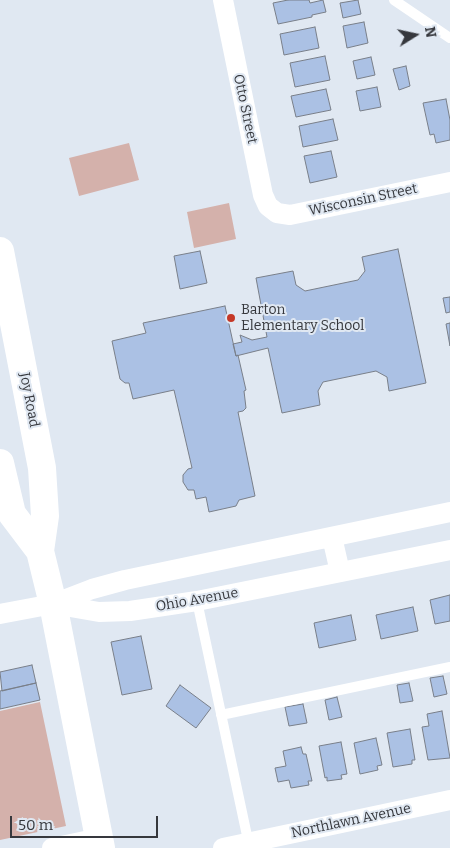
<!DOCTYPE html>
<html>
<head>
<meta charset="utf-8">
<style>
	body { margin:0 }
	#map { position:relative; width:450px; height:848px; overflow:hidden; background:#e0e8f2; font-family:Bitter,serif }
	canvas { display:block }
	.north { position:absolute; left:390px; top:10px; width:50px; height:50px; -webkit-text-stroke:4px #e0e8f2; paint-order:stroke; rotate:80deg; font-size:14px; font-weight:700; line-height:20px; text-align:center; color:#36383d }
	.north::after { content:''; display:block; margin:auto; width:18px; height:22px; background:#36383d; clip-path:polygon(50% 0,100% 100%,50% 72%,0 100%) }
	.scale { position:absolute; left:10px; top:816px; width:148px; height:22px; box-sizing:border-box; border:2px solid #36383d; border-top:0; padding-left:6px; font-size:15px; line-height:18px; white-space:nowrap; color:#36383d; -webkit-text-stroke:4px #e0e8f2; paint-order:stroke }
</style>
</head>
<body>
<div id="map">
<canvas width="450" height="848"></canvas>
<div class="north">N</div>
<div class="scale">50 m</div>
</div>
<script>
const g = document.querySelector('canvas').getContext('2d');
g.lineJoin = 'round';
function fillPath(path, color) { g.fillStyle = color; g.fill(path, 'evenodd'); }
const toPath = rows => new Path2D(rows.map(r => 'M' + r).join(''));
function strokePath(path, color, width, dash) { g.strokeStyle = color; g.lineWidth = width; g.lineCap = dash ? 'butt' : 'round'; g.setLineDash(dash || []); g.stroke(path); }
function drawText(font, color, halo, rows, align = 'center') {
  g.font = font + ' Bitter,serif'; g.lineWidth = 4; g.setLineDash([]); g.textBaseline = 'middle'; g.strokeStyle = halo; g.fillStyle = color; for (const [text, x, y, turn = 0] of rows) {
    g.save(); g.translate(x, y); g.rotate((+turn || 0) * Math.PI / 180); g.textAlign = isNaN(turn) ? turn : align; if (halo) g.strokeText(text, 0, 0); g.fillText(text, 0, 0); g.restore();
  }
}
const green = toPath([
	[129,143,139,180,79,196,69,158],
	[229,203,236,239,194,248,187,212],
	[40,702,66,826,0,840,0,711]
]);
const building = toPath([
	[288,0,309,0,310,3,323,0,326,12,312,15,312,17,278,24,273,3,288,0],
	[358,0,361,14,343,18,340,3,358,0],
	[364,22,368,43,347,48,343,26,364,22],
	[315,27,319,48,284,55,280,34,315,27],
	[325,56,330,80,295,87,290,63,325,56],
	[371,57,375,75,357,79,353,61,371,57],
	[406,66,410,86,399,90,393,69,406,66],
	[377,87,381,107,360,111,356,91,377,87],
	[326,89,331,110,296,117,291,96,326,89],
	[446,99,450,120,450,140,436,143,434,134,430,135,423,103,446,99],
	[333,119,338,140,303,147,299,126,333,119],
	[331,151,337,177,310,183,304,156,331,151],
	[398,249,426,383,389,391,387,377,376,371,323,382,318,391,320,405,282,413,268,348,236,356,233,344,242,342,240,335,252,340,267,337,256,278,293,271,296,285,305,291,358,280,365,271,362,257,398,249],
	[200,251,207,283,180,289,174,256,200,251],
	[450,297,450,312,446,313,443,298,450,297],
	[225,306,236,356,238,355,246,390,244,391,246,408,243,411,238,412,255,496,239,500,236,506,209,512,206,497,196,499,194,490,188,490,183,482,183,475,188,469,192,468,174,390,133,399,129,383,125,383,120,379,112,341,146,333,143,323,225,306],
	[450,323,450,346,446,324,450,323],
	[450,595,450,621,435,624,430,600,450,595],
	[413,607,418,631,381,639,376,615,413,607],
	[351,615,356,640,319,648,314,623,351,615],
	[141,636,152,689,122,695,111,642,141,636],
	[32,665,36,683,2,691,0,672,32,665],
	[443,676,447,694,434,697,430,678,443,676],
	[36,683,40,700,0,709,0,691,36,683],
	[409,683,413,701,400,703,397,685,409,683],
	[180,685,211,708,196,728,166,706,180,685],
	[337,697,342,717,329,720,325,700,337,697],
	[303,704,307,723,289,726,285,707,303,704],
	[442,711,450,758,428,760,422,727,429,726,427,714,442,711],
	[410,729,415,760,412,760,412,764,393,767,387,733,410,729],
	[376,738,382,765,377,766,378,770,360,774,354,743,376,738],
	[341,742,347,774,341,775,342,779,327,781,327,777,325,778,319,746,341,742],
	[301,747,303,754,306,754,312,781,308,781,309,785,291,788,289,780,278,782,275,768,286,766,283,751,301,747]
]);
const lane = toPath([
	[394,0,450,38],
	[197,601,249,845],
	[221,715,450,667]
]);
const street = toPath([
	[223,0,263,195,268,206,277,213,290,215,450,182],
	[332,537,340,572],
	[53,604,99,612,130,611,197,601,450,550],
	[0,614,53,604,92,589,125,580,450,512],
	[52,848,99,838],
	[223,848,450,800]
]);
const secondary = toPath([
	[0,251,42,468,45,516,40,551],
	[0,463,12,514,40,551,53,604,101,848]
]);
const markers = [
	[231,318,5,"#c53827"]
];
const streetNames = [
	["Otto Street",245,109,78],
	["Wisconsin Street",363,200,-12],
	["Joy Road",29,400,79],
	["Ohio Avenue",197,600,-10],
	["Northlawn Avenue",351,821,-12]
];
const poiNames = [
	["Barton",241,310],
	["Elementary School",241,326]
];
fillPath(green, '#d4b1ab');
fillPath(building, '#abc1e4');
strokePath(building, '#797f89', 1);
strokePath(lane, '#fff', 10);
strokePath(street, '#fff', 20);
strokePath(secondary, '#fff', 28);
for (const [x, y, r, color] of markers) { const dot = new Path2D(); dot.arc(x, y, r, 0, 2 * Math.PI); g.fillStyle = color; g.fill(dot); strokePath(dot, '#e0e8f2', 2); }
drawText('14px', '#36383d', '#e0e8f2', streetNames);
drawText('14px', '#36383d', '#e0e8f2', poiNames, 'left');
</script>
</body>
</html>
